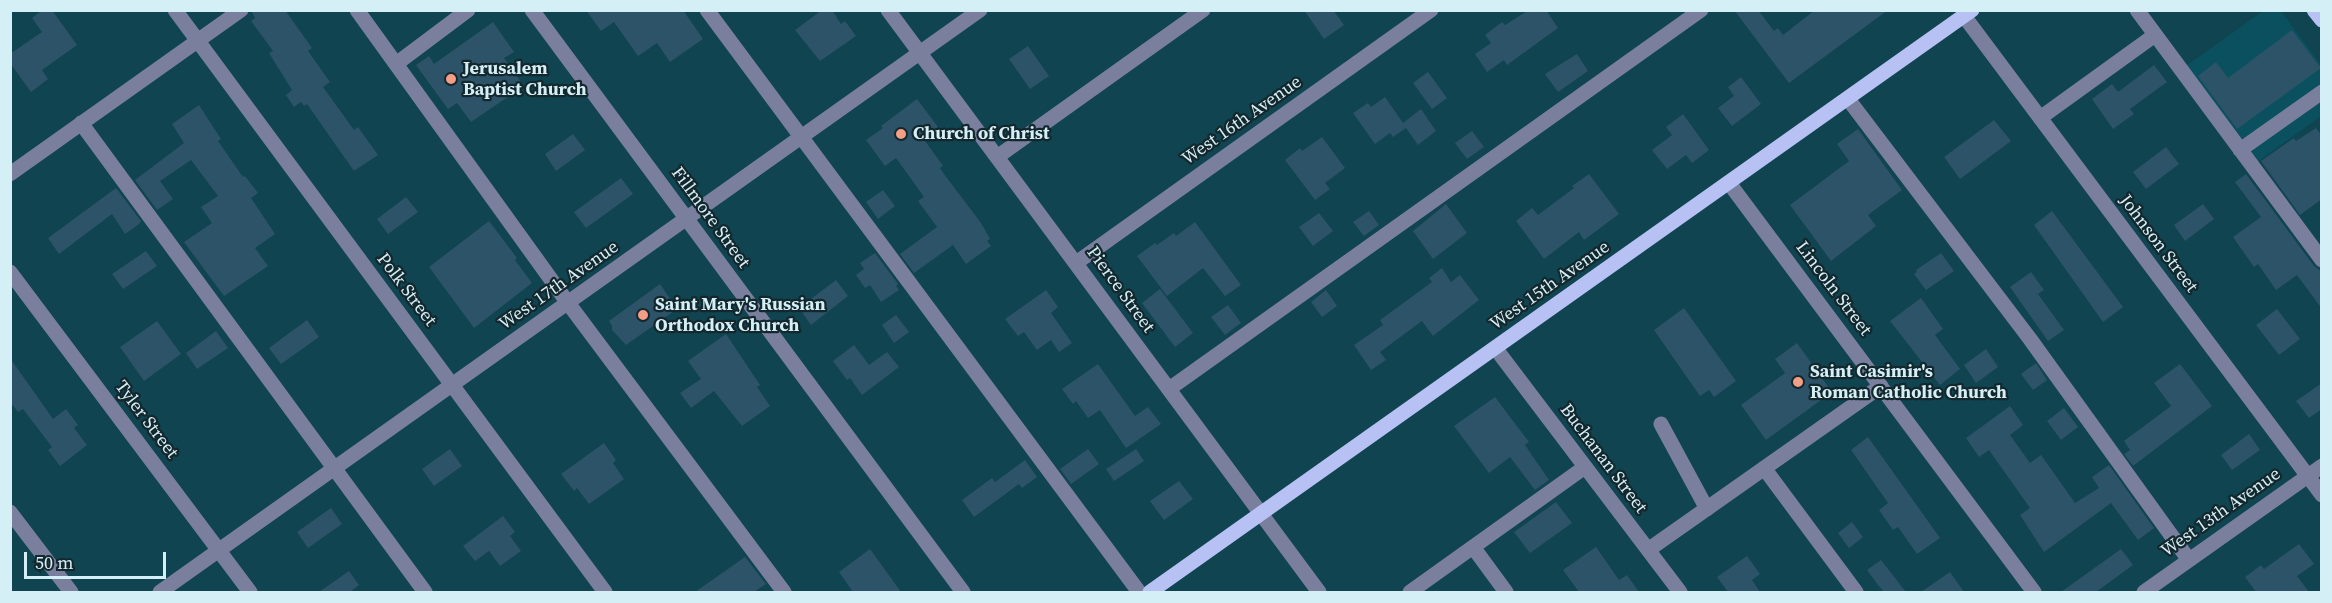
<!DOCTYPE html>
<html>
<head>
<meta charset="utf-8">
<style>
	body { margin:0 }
	#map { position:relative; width:2332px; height:603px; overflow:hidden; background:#0f4450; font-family:"Source Serif 4",serif }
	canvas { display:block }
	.frame { position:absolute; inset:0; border:12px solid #d5eff6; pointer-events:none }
	.scale { position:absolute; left:24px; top:552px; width:142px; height:27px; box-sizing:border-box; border:3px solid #d5eff6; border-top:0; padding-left:8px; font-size:18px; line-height:21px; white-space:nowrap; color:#d5eff6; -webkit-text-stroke:4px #13272d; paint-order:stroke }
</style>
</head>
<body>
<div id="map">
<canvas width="2332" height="603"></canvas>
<div class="frame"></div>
<div class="scale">50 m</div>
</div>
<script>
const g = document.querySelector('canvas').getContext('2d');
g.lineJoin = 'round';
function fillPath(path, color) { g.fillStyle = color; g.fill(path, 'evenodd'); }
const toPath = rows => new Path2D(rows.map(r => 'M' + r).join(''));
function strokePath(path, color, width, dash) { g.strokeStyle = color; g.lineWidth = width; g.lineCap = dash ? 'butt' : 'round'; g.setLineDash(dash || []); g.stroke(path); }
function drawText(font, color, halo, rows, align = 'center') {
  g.font = font + ' "Source Serif 4",serif'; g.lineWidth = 4.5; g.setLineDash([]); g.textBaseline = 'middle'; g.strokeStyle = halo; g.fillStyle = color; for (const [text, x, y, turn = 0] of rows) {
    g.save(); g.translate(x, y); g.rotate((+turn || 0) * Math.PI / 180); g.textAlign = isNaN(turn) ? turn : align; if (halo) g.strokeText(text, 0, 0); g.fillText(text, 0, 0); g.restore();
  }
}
const built = toPath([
	[2263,11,2281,11,2321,65,2321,116,2256,163,2183,68]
]);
const building = toPath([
	[42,10,52,10,77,45,42,70,48,79,31,92,10,63,10,54,42,32,32,18],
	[251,10,285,10,312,48,308,51,330,82,323,87,354,130,358,127,378,155,354,171,307,104,304,106,301,102,294,107,286,95,292,90,269,53,273,51,251,21,255,18],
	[586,10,683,10,703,39,670,62,657,43,638,56,614,22,601,31],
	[822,10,832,10,841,24,845,21,856,36,820,61,795,30],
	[1304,10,1333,10,1344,25,1324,39],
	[1529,10,1546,10,1558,28,1507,65,1504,60,1487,72,1475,54,1491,43,1485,35,1502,22,1505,25],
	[1734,10,1758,10,1774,31,1778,28,1783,35,1815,10,1888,10,1789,83],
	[493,22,514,52,504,58,524,86,471,122,457,103,448,109,416,65,429,56,434,64],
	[2292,30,2321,68,2237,129,2198,76,2216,62,2228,78],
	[1028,46,1049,76,1030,89,1009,59],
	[1577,54,1588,71,1558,92,1545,74],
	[2154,65,2167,82,2130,109,2134,114,2113,129,2092,99,2112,84,2118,92],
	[1428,72,1447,98,1432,109,1413,83],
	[1741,77,1761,104,1732,126,1718,108,1734,96,1728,87],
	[1385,97,1403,123,1421,109,1436,131,1418,145,1406,128,1393,137,1390,133,1375,144,1353,113,1368,103,1371,107],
	[917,99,938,127,923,138,943,166,940,168,944,174,981,223,990,239,987,241,991,246,966,264,953,245,914,273,900,254,937,227,918,201,924,197,896,158,885,166,866,140,883,128,881,126],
	[199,105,221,139,218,141,243,177,245,176,258,193,251,198,275,234,255,248,268,266,224,296,184,242,212,223,201,207,218,196,191,160,160,181,173,199,157,210,135,180,184,143,172,124],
	[1683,114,1709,150,1692,163,1686,155,1667,169,1652,150,1672,135,1666,127],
	[1994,120,2011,141,1960,179,1944,157],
	[2316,128,2322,136,2322,199,2300,215,2261,161,2294,138,2296,141],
	[1858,129,1902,190,1868,215,1876,226,1831,261,1790,205,1849,161,1837,144],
	[1472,131,1484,147,1467,159,1455,143],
	[573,134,585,150,556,171,545,154],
	[1322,137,1345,168,1325,183,1330,189,1315,200,1285,160,1300,148,1302,151],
	[2166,147,2179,164,2146,189,2133,172],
	[1589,174,1619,214,1584,240,1579,232,1544,259,1516,221,1532,208,1538,215,1574,188,1572,186],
	[2246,174,2314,266,2322,272,2322,309,2297,275,2276,290,2258,264,2254,267,2233,237,2261,217,2235,182],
	[621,178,633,194,586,228,574,212],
	[116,188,141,221,139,224,125,234,112,214,59,254,48,238],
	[883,190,895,206,878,219,866,202],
	[406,197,418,212,388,234,377,219],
	[1446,204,1467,233,1433,259,1413,231],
	[2203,204,2214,219,2185,241,2174,225],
	[1369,211,1379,225,1364,236,1353,222],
	[2052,211,2123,307,2103,322,2034,225],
	[1319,213,1333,231,1313,246,1299,227],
	[489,221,517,258,515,260,532,283,474,328,429,267],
	[1195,222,1241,285,1225,296,1203,268,1167,296,1137,256,1155,243,1157,245,1174,233,1176,236],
	[146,251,157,266,123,289,112,274],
	[875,253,898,284,896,286,899,290,881,302,870,285,865,288,856,275,864,269,860,263],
	[1941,253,1954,271,1926,290,1914,274,1917,272,1916,270],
	[1442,268,1451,282,1460,275,1479,300,1433,336,1422,321,1380,352,1386,360,1371,370,1354,345,1383,325,1380,320,1432,282,1429,278],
	[2031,272,2044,290,2038,294,2064,330,2048,341,2010,287],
	[836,280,848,296,811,325,799,308],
	[660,284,677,309,626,345,612,330,612,326,609,321],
	[1160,289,1193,333,1175,347,1142,303],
	[1046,290,1058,307,1051,313,1072,343,1059,352,1051,340,1037,350,1024,332,1018,336,1005,319],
	[1326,290,1337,306,1322,317,1311,302],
	[1921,298,1943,329,1935,335,1960,369,1940,385,1890,321],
	[1228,305,1241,323,1225,335,1211,317],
	[1684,308,1736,381,1714,397,1709,390,1700,396,1654,330],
	[2277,309,2300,339,2279,355,2256,325],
	[896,315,909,332,894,343,882,325],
	[307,320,319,337,281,364,269,348],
	[157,321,181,354,144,381,120,347],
	[216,331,228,348,197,369,186,353],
	[726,334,760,385,757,387,770,406,742,426,714,391,691,408,680,393,701,379,688,361],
	[1797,343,1832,392,1766,440,1741,405,1785,373,1775,359],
	[854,345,869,365,887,352,899,367,862,395,850,378,847,380,833,361],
	[1986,349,1998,367,1976,383,1964,365],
	[10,358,53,419,66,409,78,425,74,428,87,445,60,466,48,450,52,447,23,409,18,412,10,402],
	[2036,363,2047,380,2033,390,2021,374],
	[1098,364,1135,416,1148,407,1161,424,1126,448,1100,410,1088,418,1076,401,1073,404,1062,389],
	[2180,364,2212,406,2133,466,2124,454,2130,450,2124,441,2171,406,2154,383],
	[2322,383,2322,409,2309,418,2296,401],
	[1495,397,1529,442,1525,445,1549,480,1535,490,1510,457,1489,473,1454,426],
	[2010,406,2023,425,2010,435,2030,463,2041,455,2075,503,2099,488,2092,477,2109,465,2154,528,2138,540,2111,503,2044,552,2020,515,2030,508,1989,450,1979,457,1966,438],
	[2064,408,2078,427,2061,440,2047,421],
	[2249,434,2260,450,2232,470,2221,455],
	[1868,437,1940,538,1917,554,1898,527,1893,530,1879,510,1888,503,1851,450],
	[604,443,616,460,613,463,624,479,589,504,577,488,574,491,561,474],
	[450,449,462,466,434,486,422,469],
	[1088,449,1099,464,1071,484,1060,469],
	[1136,449,1144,461,1114,481,1106,469],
	[1025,460,1037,477,1022,488,1019,484,974,517,962,500,992,478,995,482],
	[1179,481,1193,499,1164,520,1150,501],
	[1556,502,1572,523,1530,553,1514,532],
	[331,508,342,524,308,548,297,532],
	[503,516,515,532,510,536,521,551,500,566,489,551,475,561,463,546],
	[1852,522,1863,537,1849,548,1838,533],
	[2299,544,2314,564,2297,576,2309,592,2256,592,2245,577,2261,565,2264,569],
	[1596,547,1619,580,1627,575,1639,592,1579,592,1563,570],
	[870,549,901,592,853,592,839,572],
	[2121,549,2133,565,2096,592,2061,592],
	[1747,556,1760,574,1752,580,1760,592,1728,592,1717,577],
	[745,557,766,584,754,592,695,592],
	[1881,560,1906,592,1884,592,1878,585,1867,570],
	[349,571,359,585,350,592,319,592],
	[1950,572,1964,592,1921,592]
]);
const minor = toPath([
	[175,10,605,592],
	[357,10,568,303,784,592],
	[532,10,963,592],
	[707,10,1139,592],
	[888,10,1319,592],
	[2137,10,2322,260],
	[1964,16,2322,495],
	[396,64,468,10],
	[1848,99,2030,339,2189,560],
	[2040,118,2155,35],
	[81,123,425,592],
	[2240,150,2322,92],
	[997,157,1203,10],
	[10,174,241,10],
	[1729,183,2034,592],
	[1076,263,1431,10],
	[10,272,250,592],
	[1496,349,1680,592],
	[1169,389,1701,10],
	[1661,424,1707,509],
	[1764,468,1856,592],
	[10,512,71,592],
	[1473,547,1506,592],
	[1648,550,1881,386],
	[160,592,980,10],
	[1410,592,1585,467],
	[2144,592,2322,466]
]);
const major = toPath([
	[2314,10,2322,20],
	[1150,592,1972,10]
]);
const markers = [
	[451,79,6,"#f49e86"],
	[901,134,6,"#f49e86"],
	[643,315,6,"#f49e86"],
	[1798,382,6,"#f49e86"]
];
const poiNames = [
	["Jerusalem",463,69],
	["Baptist Church",463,90],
	["Church of Christ",913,134],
	["Saint Mary's Russian",655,305],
	["Orthodox Church",655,326],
	["Saint Casimir's",1810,372],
	["Roman Catholic Church",1810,393]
];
const streetNames = [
	["West 16th Avenue",1242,121,-35],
	["Fillmore Street",710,218,54],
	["Johnson Street",2158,244,53],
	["West 17th Avenue",559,286,-35],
	["West 15th Avenue",1550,286,-35],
	["Lincoln Street",1833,289,53],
	["Polk Street",406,290,53],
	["Pierce Street",1120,290,54],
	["Tyler Street",146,420,53],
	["Buchanan Street",1603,459,53],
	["West 13th Avenue",2221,513,-35]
];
fillPath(built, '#0a505e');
fillPath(building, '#2d5369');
strokePath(minor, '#7a7f9e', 15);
strokePath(major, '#b8c1f4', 15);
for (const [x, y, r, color] of markers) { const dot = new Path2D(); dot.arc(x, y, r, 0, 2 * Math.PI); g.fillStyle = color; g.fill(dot); strokePath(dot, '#13272d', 2); }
drawText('bold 18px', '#d5eff6', '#13272d', poiNames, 'left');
drawText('18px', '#d5eff6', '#13272d', streetNames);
</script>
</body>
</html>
